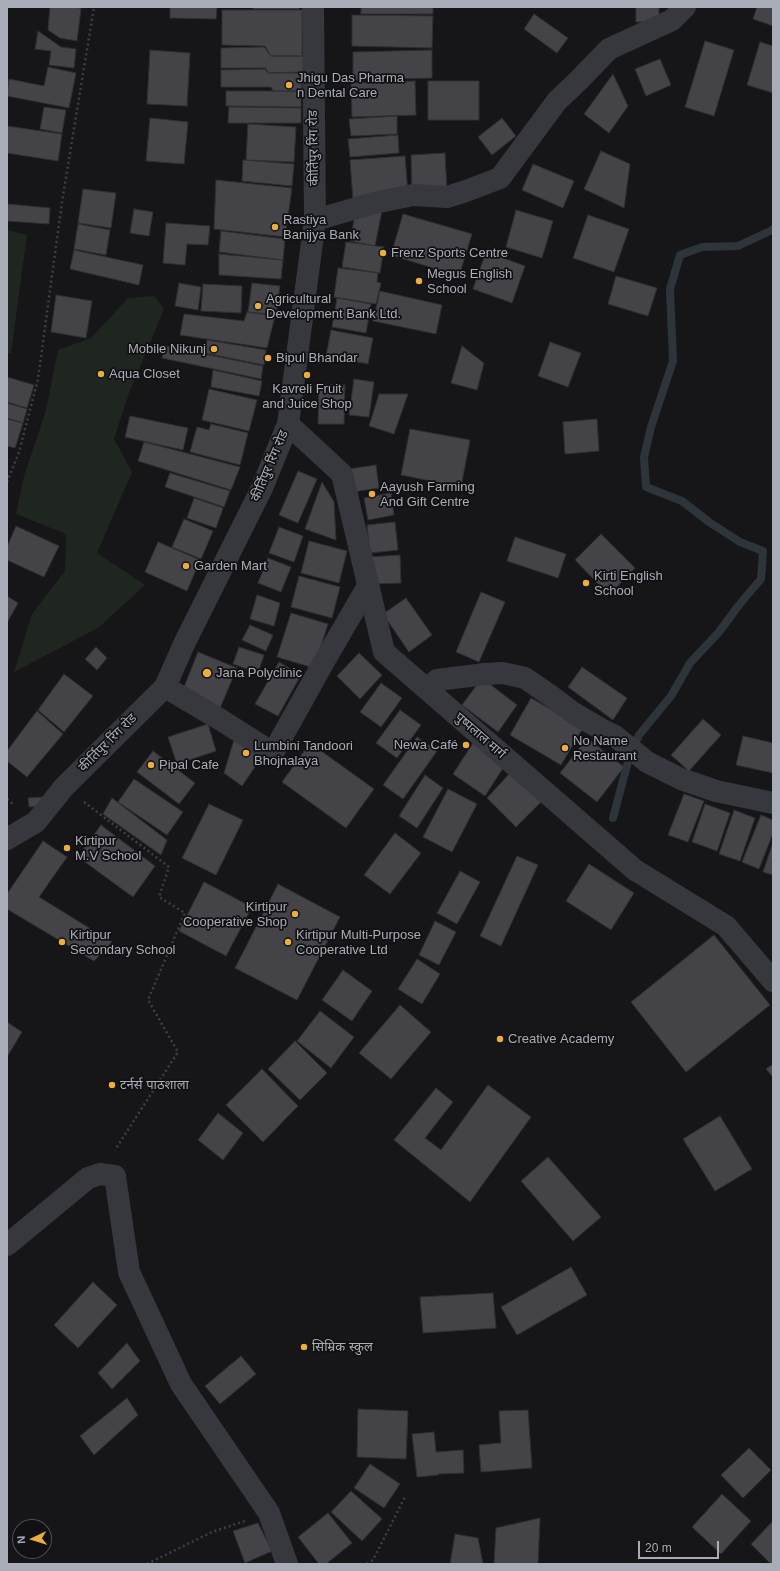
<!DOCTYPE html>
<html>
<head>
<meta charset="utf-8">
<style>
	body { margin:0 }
	#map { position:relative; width:780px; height:1571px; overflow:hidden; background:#161618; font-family:Helvetica,sans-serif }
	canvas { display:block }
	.frame { position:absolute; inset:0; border:8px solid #a9adb7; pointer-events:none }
	.north { position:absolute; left:12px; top:1519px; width:40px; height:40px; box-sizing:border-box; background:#111113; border:1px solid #4e4f55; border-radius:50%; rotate:266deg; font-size:11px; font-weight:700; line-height:16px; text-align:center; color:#a9adb7 }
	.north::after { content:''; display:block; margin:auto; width:14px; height:18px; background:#e9ae3d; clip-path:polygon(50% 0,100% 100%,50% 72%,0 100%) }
	.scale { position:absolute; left:638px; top:1541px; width:81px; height:18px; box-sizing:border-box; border:2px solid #a9adb7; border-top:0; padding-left:5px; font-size:12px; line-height:14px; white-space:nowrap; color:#a9adb7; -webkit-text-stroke:3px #111113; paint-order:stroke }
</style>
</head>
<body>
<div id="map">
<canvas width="780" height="1571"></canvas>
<div class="frame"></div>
<div class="north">N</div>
<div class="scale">20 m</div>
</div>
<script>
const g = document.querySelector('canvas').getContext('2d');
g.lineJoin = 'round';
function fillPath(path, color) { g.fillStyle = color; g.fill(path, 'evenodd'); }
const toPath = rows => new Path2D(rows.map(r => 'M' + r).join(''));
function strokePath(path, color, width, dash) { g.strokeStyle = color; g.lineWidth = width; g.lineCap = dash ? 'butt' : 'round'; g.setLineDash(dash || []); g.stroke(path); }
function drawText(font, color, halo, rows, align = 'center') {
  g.font = font + ' Helvetica,"Noto Sans Devanagari",sans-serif'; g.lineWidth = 3.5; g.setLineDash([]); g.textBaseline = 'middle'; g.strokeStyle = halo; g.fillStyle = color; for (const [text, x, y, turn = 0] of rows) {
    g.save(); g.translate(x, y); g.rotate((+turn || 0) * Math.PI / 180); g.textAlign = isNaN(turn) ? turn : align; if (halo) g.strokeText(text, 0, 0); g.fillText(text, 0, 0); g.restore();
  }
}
const green = toPath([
	[7,230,27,235,11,354,7,353],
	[154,296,164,309,129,393,114,439,132,472,97,553,145,585,98,628,14,672,32,614,65,571,66,534,16,514,24,476,45,414,58,350,91,338,128,298]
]);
const stream = toPath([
	[613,818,629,758,639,735,671,696,690,663,719,632,739,605,761,579,763,551,740,542,709,522,682,501,646,487,644,457,651,427,673,361,670,289,680,255,702,247,738,246,770,231,773,229]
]);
const building = toPath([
	[50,7,78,7,81,9,77,41,60,38,48,30,50,7],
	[170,7,217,7,216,19,170,18,170,7],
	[253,7,299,7,299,9,253,9,253,7],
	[361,7,433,7,433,14,361,14,361,7],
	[636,7,659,7,659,22,636,22,636,7],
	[757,7,773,7,773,26,753,19,757,7],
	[222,10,302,10,302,56,271,56,265,46,222,45,222,10],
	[534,14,568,38,557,53,524,29,534,14],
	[352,15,433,16,432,48,352,46,352,15],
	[38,31,61,47,76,49,74,68,49,65,51,51,35,49,38,31],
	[705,41,734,50,714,116,685,107,705,41],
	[760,42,773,46,773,93,747,85,760,42],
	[264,47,271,56,303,56,304,72,268,73,266,68,221,68,221,48,264,47],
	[150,50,190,53,187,106,147,104,150,50],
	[432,50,432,78,353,80,353,52,432,50],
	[660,59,671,85,646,96,635,69,660,59],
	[48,67,76,73,69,108,7,96,9,79,44,86,48,67],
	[265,69,268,73,302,73,302,91,273,91,271,87,221,87,221,70,265,69],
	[613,74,628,106,609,133,584,114,613,74],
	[415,81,416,115,352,117,351,83,415,81],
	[428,81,479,81,479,120,428,120,428,81],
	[226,91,301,91,301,107,226,106,226,91],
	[44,107,66,110,62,133,40,129,44,107],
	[229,107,301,108,301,123,228,123,229,107],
	[397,116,397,134,351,136,349,119,397,116],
	[150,118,188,122,184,164,146,161,150,118],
	[502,118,516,136,492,155,478,137,502,118],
	[248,124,296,127,294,162,246,160,248,124],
	[7,126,62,134,58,161,7,153,7,126],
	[398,135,399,153,350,157,348,139,398,135],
	[601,151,630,164,624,208,584,189,601,151],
	[445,153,447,190,412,192,411,155,445,153],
	[405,156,408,194,353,199,350,160,405,156],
	[243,160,294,164,292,186,242,181,243,160],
	[533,164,574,181,563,208,522,190,533,164],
	[216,180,292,188,285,237,214,229,216,180],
	[83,189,116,193,111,228,78,223,83,189],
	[8,204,50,208,49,224,7,221,8,204],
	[383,205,375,246,350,241,356,210,383,205],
	[134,209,153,212,149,236,130,233,134,209],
	[516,210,553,221,542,258,506,247,516,210],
	[403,214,472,234,459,276,391,255,403,214],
	[588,215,629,229,614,272,573,258,588,215],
	[166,223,210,226,208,245,187,244,185,265,163,263,166,223],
	[78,224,110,230,106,255,74,249,78,224],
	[221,231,285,239,283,260,219,252,221,231],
	[346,242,384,247,380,273,342,267,346,242],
	[74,250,143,265,139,285,70,269,74,250],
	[486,252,525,266,512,303,473,289,486,252],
	[219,254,283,260,281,279,219,275,219,254],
	[338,268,378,273,377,282,381,283,376,304,334,297,338,268],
	[616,276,657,288,648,316,608,304,616,276],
	[179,283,201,287,198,310,175,306,179,283],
	[252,283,280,286,276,315,248,312,252,283],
	[203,284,242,286,241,313,201,311,203,284],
	[380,291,442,305,436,334,373,321,380,291],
	[56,295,92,301,86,338,51,332,56,295],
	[337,298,371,304,366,333,332,327,337,298],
	[247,312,275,316,267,348,180,335,184,314,244,321,247,312],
	[331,330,373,338,368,364,326,356,331,330],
	[207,340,266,350,264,365,205,353,207,340],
	[550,342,581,353,568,387,538,376,550,342],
	[165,346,263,366,261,379,162,358,165,346],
	[462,346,484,363,477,390,451,383,462,346],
	[213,370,262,381,259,396,211,387,213,370],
	[7,377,34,385,27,408,7,402,7,377],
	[354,379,374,382,369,417,349,415,354,379],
	[319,384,345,385,344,424,318,424,319,384],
	[209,389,257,400,249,431,202,420,209,389],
	[379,394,408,394,394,434,369,426,379,394],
	[7,403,27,409,23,423,7,418,7,403],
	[130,416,188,428,183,450,125,437,130,416],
	[7,419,23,423,15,448,7,446,7,419],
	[597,419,599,451,565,454,563,422,597,419],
	[211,424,248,433,240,465,190,452,197,427,209,430,211,424],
	[410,429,470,440,461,487,401,475,410,429],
	[144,442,240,467,231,490,138,461,144,442],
	[376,465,379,488,353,492,349,469,376,465],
	[298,471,317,479,298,523,279,515,298,471],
	[170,473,230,491,224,507,165,487,170,473],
	[322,482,334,502,336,540,305,529,322,482],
	[391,493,394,515,368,520,364,498,391,493],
	[194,498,223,508,216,528,187,518,194,498],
	[184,519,213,531,201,559,172,547,184,519],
	[395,522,398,550,370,553,367,525,395,522],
	[16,526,59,546,44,577,7,560,7,547,16,526],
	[279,527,303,536,294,562,269,553,279,527],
	[601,534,635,568,609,595,575,560,601,534],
	[515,537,566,554,558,578,507,561,515,537],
	[309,541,347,551,339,583,301,573,309,541],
	[158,542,200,560,187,591,145,572,158,542],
	[400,555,401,583,371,584,370,557,400,555],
	[268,558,291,567,281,592,258,583,268,558],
	[299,576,340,587,332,618,291,607,299,576],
	[481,592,505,602,479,662,456,652,481,592],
	[257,595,280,603,274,626,250,619,257,595],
	[7,596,18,603,7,623,7,596],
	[406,598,432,635,409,652,383,614,406,598],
	[291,613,328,624,314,668,277,657,291,613],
	[250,625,273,635,266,651,242,640,250,625],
	[96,647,107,658,97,670,85,659,96,647],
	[239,647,264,655,258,673,233,664,239,647],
	[198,652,237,668,220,708,182,692,198,652],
	[359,653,382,675,360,699,337,676,359,653],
	[279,662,301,675,278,716,255,704,279,662],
	[582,667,627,698,613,720,568,687,582,667],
	[64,674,93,696,64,732,38,710,64,674],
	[482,678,517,705,498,732,462,705,482,678],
	[381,683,402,698,381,727,360,712,381,683],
	[531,698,583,728,561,765,510,735,531,698],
	[400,710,421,725,397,758,376,743,400,710],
	[37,711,63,734,27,777,7,761,7,751,37,711],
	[703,719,721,735,689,771,671,755,703,719],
	[208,724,216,751,177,764,168,737,208,724],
	[743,736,773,743,773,773,736,765,743,736],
	[417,737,437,751,403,799,383,785,417,737],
	[587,738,624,767,597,802,560,773,587,738],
	[234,740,261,758,242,786,224,773,234,740],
	[310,743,374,789,346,828,282,782,310,743],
	[473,743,505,765,485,796,453,774,473,743],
	[153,751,195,783,179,804,137,772,153,751],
	[510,773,541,802,516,827,487,798,510,773],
	[425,775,443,788,417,828,399,816,425,775],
	[134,779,183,812,167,835,118,802,134,779],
	[448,789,477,804,452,852,423,837,448,789],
	[684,794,704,801,688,842,668,835,684,794],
	[42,797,43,806,29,807,28,798,42,797],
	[112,798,167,840,161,855,103,814,112,798],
	[209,804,243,820,216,875,182,858,209,804],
	[705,804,730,813,717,851,692,842,705,804],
	[734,810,755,818,740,861,719,854,734,810],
	[761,815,773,820,773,833,759,869,742,862,761,815],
	[101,825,155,866,133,897,78,857,101,825],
	[395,833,421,853,390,894,364,875,395,833],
	[43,841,67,857,39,897,112,942,94,961,7,909,7,894,43,841],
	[773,842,773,875,763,872,773,842],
	[517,856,538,865,501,946,480,936,517,856],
	[589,864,634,893,611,930,566,901,589,864],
	[460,871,480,882,457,924,437,913,460,871],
	[204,882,252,907,226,956,179,931,204,882],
	[278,884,340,917,297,1000,235,968,278,884],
	[435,921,456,932,439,965,419,955,435,921],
	[714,935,770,1005,686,1072,631,1002,714,935],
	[417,959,440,974,422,1004,398,989,417,959],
	[343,970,372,991,352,1021,322,1000,343,970],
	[400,1005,431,1032,391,1079,359,1053,400,1005],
	[320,1011,354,1037,331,1068,297,1041,320,1011],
	[7,1022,22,1032,7,1057,7,1022],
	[295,1041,327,1073,300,1100,268,1069,295,1041],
	[773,1064,773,1077,766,1069,773,1064],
	[262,1069,298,1106,263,1142,226,1105,262,1069],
	[488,1085,531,1117,470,1202,394,1140,436,1088,453,1102,425,1138,441,1150,488,1085],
	[218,1113,243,1133,223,1160,198,1140,218,1113],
	[720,1116,752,1169,715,1191,683,1139,720,1116],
	[548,1157,601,1217,573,1241,521,1181,548,1157],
	[571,1267,587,1295,517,1335,501,1307,571,1267],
	[93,1282,117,1305,78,1348,54,1325,93,1282],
	[493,1293,496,1328,423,1333,420,1297,493,1293],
	[127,1343,140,1361,112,1389,98,1373,127,1343],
	[241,1356,256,1374,220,1404,205,1386,241,1356],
	[127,1398,138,1415,94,1455,80,1436,127,1398],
	[358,1409,408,1411,406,1459,357,1457,358,1409],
	[528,1410,532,1468,481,1472,479,1445,501,1443,499,1411,528,1410],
	[434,1432,436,1452,463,1450,464,1473,438,1474,438,1475,417,1477,412,1434,434,1432],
	[749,1448,771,1470,743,1498,721,1475,749,1448],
	[370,1464,400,1484,384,1508,354,1488,370,1464],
	[351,1491,382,1519,362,1541,331,1512,351,1491],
	[722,1494,751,1521,721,1554,692,1527,722,1494],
	[328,1513,352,1543,326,1564,319,1564,298,1537,328,1513],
	[540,1518,538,1564,494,1564,496,1528,540,1518],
	[773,1521,773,1564,771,1564,751,1544,773,1521],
	[258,1523,272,1551,245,1563,233,1531,258,1523],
	[455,1534,478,1538,483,1564,450,1564,455,1534]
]);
const path = toPath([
	[7,482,19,452,38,379,62,202,94,7],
	[7,799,14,805],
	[84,802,169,867,159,897,185,913,148,1000,178,1052,115,1150],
	[147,1564,212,1532,245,1521],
	[367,1564,373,1560,406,1495]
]);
const minor = toPath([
	[315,220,374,203,413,195,447,197,466,191,500,178,557,101,578,81,609,49,672,20,685,7],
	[165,687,221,720,273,753,326,658,368,586],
	[427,689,437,680,485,674,503,673,525,678,551,696,572,712,601,729,615,736,647,762,681,779,716,791,773,803],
	[7,1245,88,1178,100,1174,115,1176,129,1272,181,1384,269,1513,287,1564]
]);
const tertiary = toPath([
	[288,424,342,474,384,652,635,870,726,926,773,981],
	[7,839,36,822,64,787,165,687,185,642,262,488,288,424,315,220,313,7]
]);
const markers = [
	[289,85,4,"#e9ae3d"],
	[275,227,4,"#e9ae3d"],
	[383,253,4,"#e9ae3d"],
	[419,281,4,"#e9ae3d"],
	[258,306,4,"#e9ae3d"],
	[214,349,4,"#e9ae3d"],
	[268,358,4,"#e9ae3d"],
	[101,374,4,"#e9ae3d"],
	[307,375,4,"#e9ae3d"],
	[372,494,4,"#e9ae3d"],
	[186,566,4,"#e9ae3d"],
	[586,583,4,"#e9ae3d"],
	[207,673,5,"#e9ae3d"],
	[466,745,4,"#e9ae3d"],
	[565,748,4,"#e9ae3d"],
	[246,753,4,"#e9ae3d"],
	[151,765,4,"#e9ae3d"],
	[67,848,4,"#e9ae3d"],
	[295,914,4,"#e9ae3d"],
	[62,942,4,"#e9ae3d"],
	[288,942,4,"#e9ae3d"],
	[500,1039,4,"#e9ae3d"],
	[112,1085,4,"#e9ae3d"],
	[304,1347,4,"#e9ae3d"]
];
const poiNames = [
	["Jhigu Das Pharma",297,78],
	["n Dental Care",297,93],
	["Rastiya",283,220],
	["Banijya Bank",283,235],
	["Frenz Sports Centre",391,253],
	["Megus English",427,274],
	["School",427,289],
	["Agricultural",266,299],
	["Development Bank Ltd.",266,314],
	["Mobile Nikunj",206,349,"right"],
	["Bipul Bhandar",276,358],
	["Aqua Closet",109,374],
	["Kavreli Fruit",307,389,"center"],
	["and Juice Shop",307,404,"center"],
	["Aayush Farming",380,487],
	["And Gift Centre",380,502],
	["Garden Mart",194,566],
	["Kirti English",594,576],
	["School",594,591],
	["Jana Polyclinic",216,673],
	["No Name",573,741],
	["Restaurant",573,756],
	["Newa Café",458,745,"right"],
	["Lumbini Tandoori",254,746],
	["Bhojnalaya",254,761],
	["Pipal Cafe",159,765],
	["Kirtipur",75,841],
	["M.V School",75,856],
	["Kirtipur",287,907,"right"],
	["Cooperative Shop",287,922,"right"],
	["Kirtipur",70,935],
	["Secondary School",70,950],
	["Kirtipur Multi-Purpose",296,935],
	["Cooperative Ltd",296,950],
	["Creative Academy",508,1039],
	["टर्नर्स पाठशाला",120,1085],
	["सिम्रिक स्कुल",312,1347]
];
const streetNames = [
	["कीर्तिपुर रिंग रोड",314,148,-91],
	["कीर्तिपुर रिंग रोड",270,466,-67],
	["पुष्पलाल मार्ग",480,736,41],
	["कीर्तिपुर रिंग रोड",108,743,-45]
];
fillPath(green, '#1e261f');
strokePath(stream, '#2d353b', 8);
fillPath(building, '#434348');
strokePath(building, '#303034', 1);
strokePath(path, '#3d3f44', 2.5, [2, 3]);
strokePath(minor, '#37383d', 22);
strokePath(tertiary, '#37383d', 22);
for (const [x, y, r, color] of markers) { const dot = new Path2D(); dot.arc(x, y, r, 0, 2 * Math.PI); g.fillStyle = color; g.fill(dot); strokePath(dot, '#111113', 1.5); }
drawText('13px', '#a9adb7', '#111113', poiNames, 'left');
drawText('13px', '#a9adb7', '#111113', streetNames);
</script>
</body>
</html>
